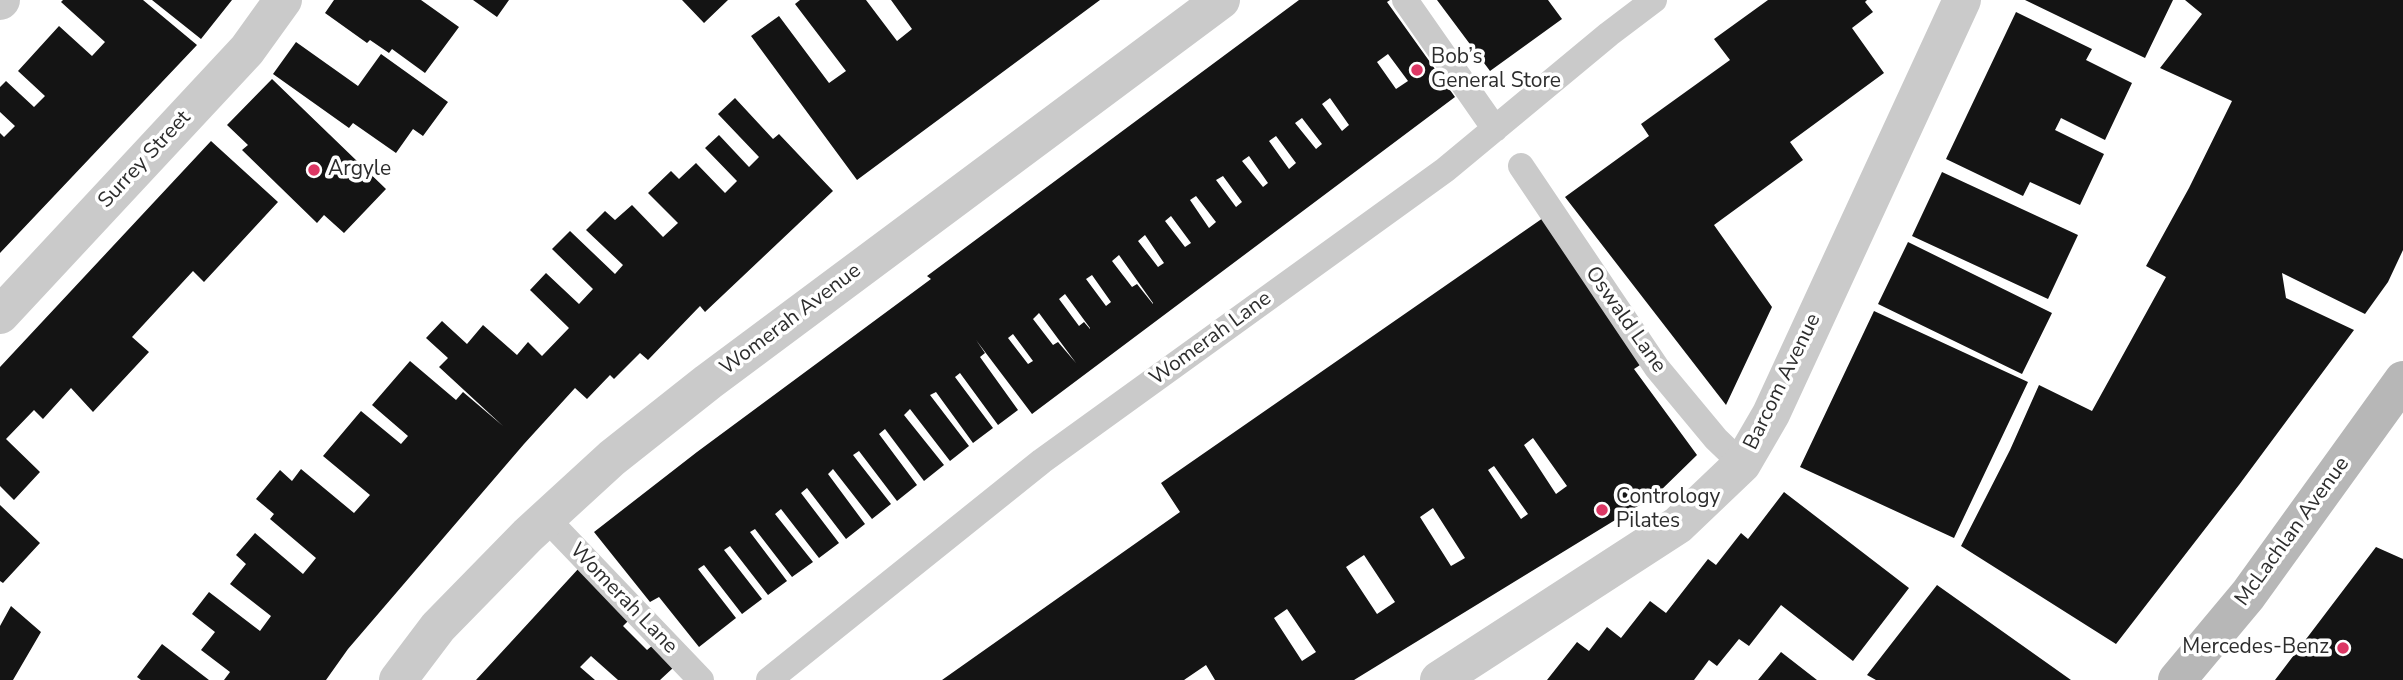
<!DOCTYPE html>
<html>
<head>
<meta charset="utf-8">
<style>
	body { margin:0 }
	canvas { display:block; background:#fff }
</style>
</head>
<body>
<canvas width="2403" height="680"></canvas>
<script>
const g = document.querySelector('canvas').getContext('2d');
g.lineJoin = 'round';
function fillPath(path, color) { g.fillStyle = color; g.fill(path, 'evenodd'); }
const toPath = rows => new Path2D(rows.map(r => 'M' + r).join(''));
function strokePath(path, color, width, dash) { g.strokeStyle = color; g.lineWidth = width; g.lineCap = dash ? 'butt' : 'round'; g.setLineDash(dash || []); g.stroke(path); }
function drawText(font, color, halo, rows, align = 'center') {
  g.font = font + ' "Nunito Sans",sans-serif'; g.lineWidth = 7; g.setLineDash([]); g.textBaseline = 'middle'; g.strokeStyle = halo; g.fillStyle = color; for (const [text, x, y, turn = 0] of rows) {
    g.save(); g.translate(x, y); g.rotate((+turn || 0) * Math.PI / 180); g.textAlign = isNaN(turn) ? turn : align; if (halo) g.strokeText(text, 0, 0); g.fillText(text, 0, 0); g.restore();
  }
}
const building = toPath([
	[63,0,143,0,197,45,0,253,0,133,4,137,15,126,0,112,0,87,6,81,34,107,45,96,18,71,59,26,92,56,105,42,61,2],
	[152,0,232,0,201,39],
	[334,0,421,0,459,27,425,73,392,49,389,53,370,40,367,43,325,13],
	[473,0,509,0,497,17],
	[682,0,728,0,704,23],
	[800,0,866,0,897,41,912,29,891,0,1100,0,857,180,751,36,779,16,829,83,846,71,795,4],
	[1299,0,1390,0,1387,2,1455,97,1032,414,976,340,985,353,980,357,1018,410,998,425,960,373,955,377,993,428,973,443,936,392,930,395,969,446,950,461,910,409,904,415,944,465,924,481,885,429,879,434,917,485,897,501,859,451,853,455,891,504,872,519,833,469,828,474,865,524,846,539,807,488,801,493,839,543,819,558,781,509,775,514,813,562,792,577,755,529,750,532,787,581,768,595,730,546,724,550,762,599,742,614,704,565,698,569,736,618,699,647,659,597,650,602,594,532,697,452,931,279,927,276],
	[1388,54,1408,81,1396,89,1377,62],
	[1330,98,1349,125,1342,131,1322,104],
	[1302,118,1322,144,1316,149,1295,123],
	[1276,136,1296,163,1289,169,1269,141],
	[1249,156,1268,183,1263,187,1242,161],
	[1223,176,1242,202,1236,207,1216,180],
	[1196,196,1216,222,1209,228,1190,200],
	[1171,216,1191,243,1185,247,1165,221],
	[1145,235,1164,263,1158,267,1138,241],
	[1119,255,1153,303,1153,304,1137,284,1132,287,1112,261],
	[1092,275,1111,302,1106,306,1086,279],
	[1065,294,1090,328,1090,329,1084,322,1079,326,1059,299],
	[1039,313,1076,363,1058,342,1053,345,1033,319],
	[1013,334,1033,361,1028,364,1008,338],
	[1437,0,1548,0,1562,19,1490,71],
	[1768,0,1867,0,1865,2,1873,12,1852,28,1884,73,1790,142,1803,160,1714,225,1772,307,1726,405,1565,197,1649,136,1641,124,1730,60,1714,39],
	[2025,0,2173,0,2145,58],
	[2185,0,2403,0,2403,250,2388,282,2365,314,2282,273,2286,298,2354,330,2239,485,2116,644,1961,546,2010,450,2039,385,2092,411,2166,277,2146,266,2189,188,2232,101,2160,68,2202,14],
	[2016,12,2092,49,2086,60,2132,83,2105,140,2061,118,2055,130,2104,154,2080,205,2030,182,2023,196,1946,159],
	[296,42,358,86,381,54,448,102,423,136,413,129,396,153,353,123,349,128,273,74],
	[272,79,386,189,344,233,324,215,317,223,242,150,248,145,227,125],
	[735,98,773,139,779,134,833,191,705,312,700,306,648,360,640,353,614,379,610,375,587,399,575,388,524,444,348,649,326,680,224,680,230,672,201,650,215,632,192,614,209,592,260,631,271,616,230,584,246,564,236,555,255,533,303,574,316,558,270,519,274,514,256,499,280,470,292,481,301,469,354,513,370,495,323,456,361,411,401,444,408,436,372,405,410,361,456,400,463,392,503,426,439,367,448,358,426,338,442,321,467,344,483,325,517,355,528,342,542,356,569,328,530,290,546,273,579,304,593,289,552,249,570,231,615,274,623,265,586,230,605,211,615,220,632,205,663,237,678,223,648,193,671,171,679,179,696,163,725,193,737,181,705,148,719,135,749,167,759,157,718,114],
	[211,141,278,202,204,282,193,271,132,337,149,352,93,412,71,388,43,419,34,410,6,439,40,472,14,500,0,486,0,367],
	[1942,172,2078,235,2048,299,1912,236],
	[1543,218,1643,363,1634,369,1697,455,1656,495,1354,680,1215,680,1206,665,1184,680,942,680,1180,512,1161,483],
	[1533,438,1567,486,1556,494,1524,445],
	[1494,466,1528,514,1521,519,1488,470],
	[1433,508,1465,558,1451,566,1420,517],
	[1364,555,1395,602,1377,614,1346,567],
	[1287,609,1316,652,1302,661,1274,618],
	[1908,242,2052,313,2022,374,1878,304],
	[1874,311,2028,382,1954,538,1800,467],
	[1784,492,1909,588,1853,661,1781,605,1749,646,1739,639,1717,666,1709,660,1694,680,1547,680,1577,642,1589,651,1607,627,1621,638,1650,601,1666,613,1708,559,1716,565,1741,533,1748,539],
	[0,505,40,543,3,583,0,581],
	[2376,547,2403,559,2403,680,2275,680],
	[579,568,629,620,623,626,647,650,653,645,674,667,660,680,618,680,591,656,580,667,595,680,476,680],
	[1937,585,2071,680,1876,680,1867,675],
	[11,606,41,632,13,680,0,680,0,626],
	[162,644,209,680,141,680,137,677],
	[1781,652,1817,680,1758,680]
]);
const service = toPath([
	[1405,0,1495,129],
	[1521,166,1657,368,1716,439,1742,464],
	[546,518,701,680],
	[769,680,1042,461,1445,170,1609,34,1654,0]
]);
const minor = toPath([
	[0,1,1,0],
	[0,315,247,50,283,0],
	[398,680,438,627,528,535,612,458,708,382,1221,0],
	[1439,680,1678,525,1742,464,1771,414,1962,0]
]);
const secondary = toPath([
	[2177,680,2248,595,2403,380]
]);
const markers = [
	[1417,70,7,"#dc3764"],
	[314,170,7,"#dc3764"],
	[1602,510,7,"#dc3764"],
	[2343,648,7,"#dc3764"]
];
const poiNames = [
	["Bob’s",1431,58],
	["General Store",1431,82],
	["Argyle",328,170],
	["Contrology",1616,498],
	["Pilates",1616,522],
	["Mercedes-Benz",2329,648,"right"]
];
const streetNames = [
	["Surrey Street",145,160,-47],
	["Womerah Avenue",791,320,-37],
	["Oswald Lane",1625,320,55],
	["Womerah Lane",1211,339,-36],
	["Barcom Avenue",1783,382,-64],
	["McLachlan Avenue",2293,532,-54],
	["Womerah Lane",623,599,46]
];
fillPath(building, '#141414');
strokePath(service, '#cacaca', 26);
strokePath(minor, '#cacaca', 38);
strokePath(secondary, '#b7b7b7', 38);
for (const [x, y, r, color] of markers) { const dot = new Path2D(); dot.arc(x, y, r, 0, 2 * Math.PI); g.fillStyle = color; g.fill(dot); strokePath(dot, '#fff', 2.5); }
drawText('21px', '#2d2d2d', '#fff', poiNames, 'left');
drawText('21px', '#2d2d2d', '#fff', streetNames);
</script>
</body>
</html>
